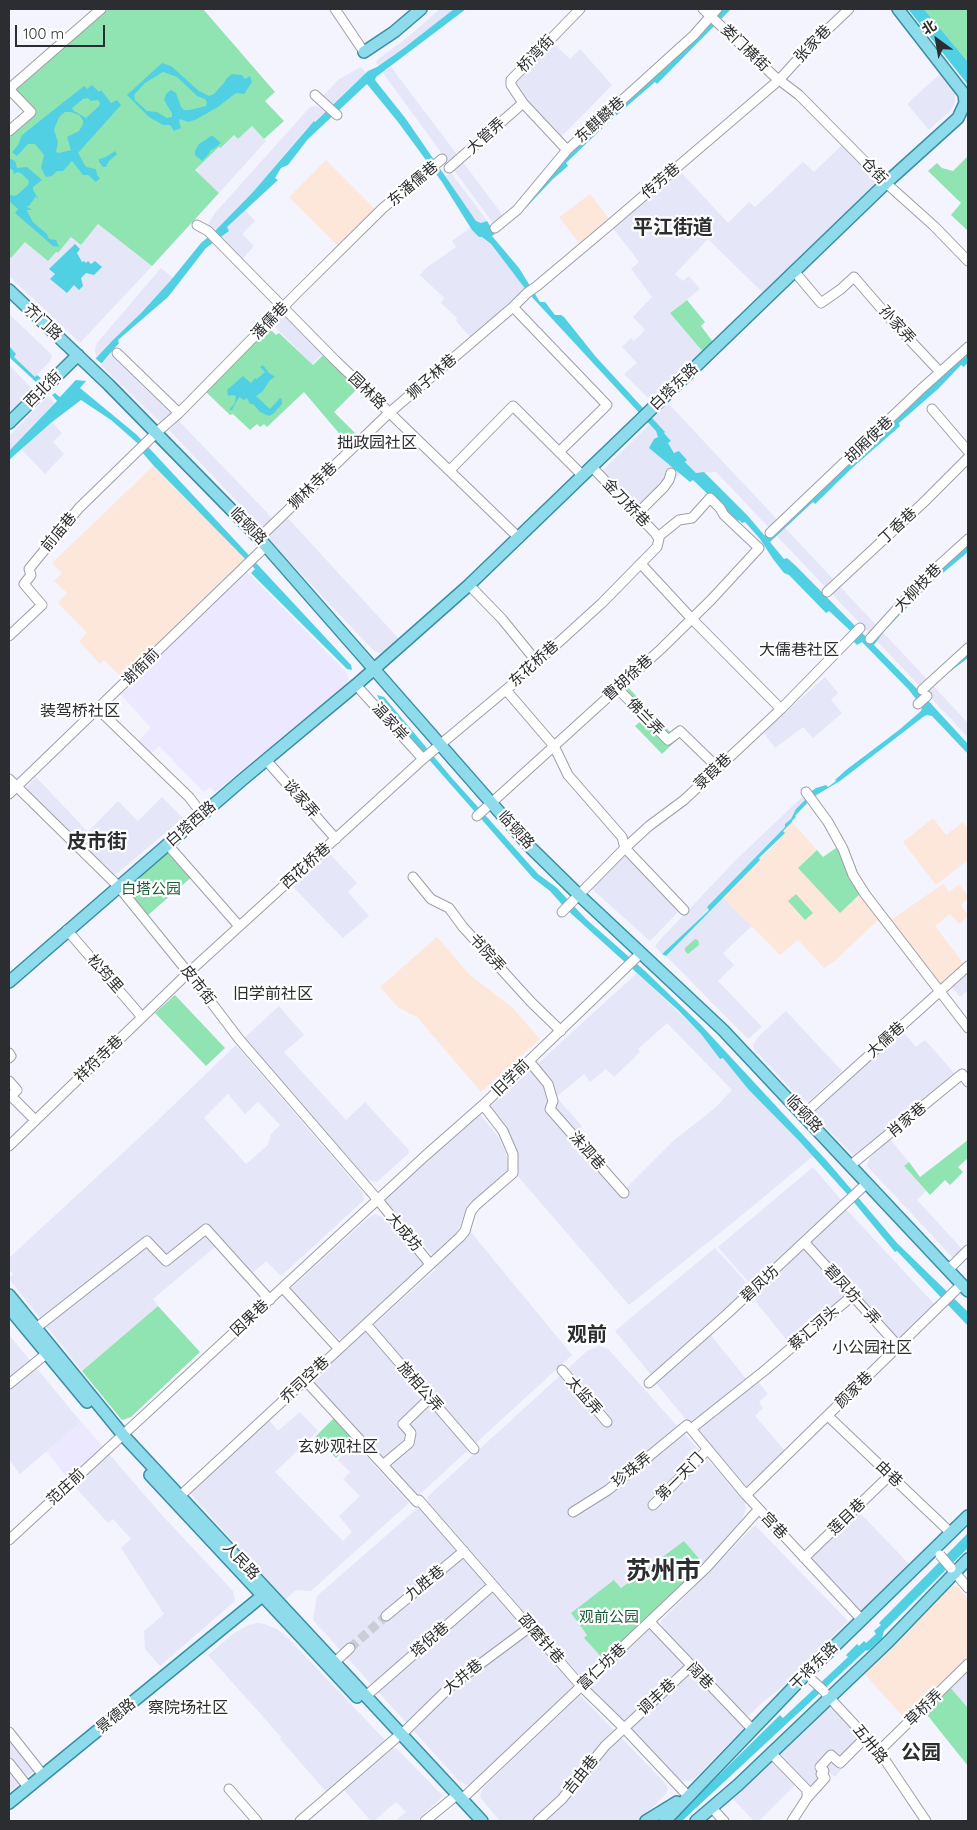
<!DOCTYPE html>
<html>
<head>
<meta charset="utf-8">
<style>
	body { margin:0 }
	#map { position:relative; width:977px; height:1830px; overflow:hidden; background:#f4f4ff; font-family:Quicksand,"Noto Sans SC",sans-serif }
	canvas { display:block }
	.frame { position:absolute; inset:0; border:10px solid #2c2d30; pointer-events:none }
	.north { position:absolute; left:912px; top:15px; width:50px; height:50px; -webkit-text-stroke:4px #fff; paint-order:stroke; rotate:328deg; font-size:14px; font-weight:700; line-height:20px; text-align:center; color:#2c2d30 }
	.north::after { content:''; display:block; margin:auto; width:18px; height:22px; background:#2c2d30; clip-path:polygon(50% 0,100% 100%,50% 72%,0 100%) }
	.scale { position:absolute; left:15px; top:25px; width:90px; height:22px; box-sizing:border-box; border:2px solid #2c2d30; border-top:0; padding-left:6px; font-size:15px; line-height:18px; white-space:nowrap; color:#2c2d30; -webkit-text-stroke:4px #fff; paint-order:stroke }
</style>
</head>
<body>
<div id="map">
<canvas width="977" height="1830"></canvas>
<div class="frame"></div>
<div class="north">北</div>
<div class="scale">100 m</div>
</div>
<script>
const g = document.querySelector('canvas').getContext('2d');
g.lineJoin = 'round';
function fillPath(path, color) { g.fillStyle = color; g.fill(path, 'evenodd'); }
const toPath = rows => new Path2D(rows.map(r => 'M' + r).join(''));
function strokePath(path, color, width, dash) { g.strokeStyle = color; g.lineWidth = width; g.lineCap = dash ? 'butt' : 'round'; g.setLineDash(dash || []); g.stroke(path); }
function drawText(font, color, halo, rows, align = 'center') {
  g.font = font + ' Quicksand,"Noto Sans SC",sans-serif'; g.lineWidth = 4.5; g.setLineDash([]); g.textBaseline = 'middle'; g.strokeStyle = halo; g.fillStyle = color; for (const [text, x, y, turn = 0] of rows) {
    g.save(); g.translate(x, y); g.rotate((+turn || 0) * Math.PI / 180); g.textAlign = isNaN(turn) ? turn : align; if (halo) g.strokeText(text, 0, 0); g.fillText(text, 0, 0); g.restore();
  }
}
const built = toPath([
	[440,9,454,9,420,36,379,66,376,62,377,60,408,37],
	[552,42,570,59,580,49,612,85,560,138,525,103,514,85],
	[361,67,366,73,332,105,323,96,339,79],
	[391,67,505,218,495,226,383,73],
	[941,73,955,92,955,102,951,110,929,130,907,104],
	[315,106,321,108,325,112,308,127,253,192,213,233,208,225,215,213,310,107],
	[252,126,266,141,219,193,195,170,219,147,222,148,234,135,238,139],
	[844,143,881,178,764,294,708,239,675,274,683,281,689,276,700,289,670,313,703,352,658,397,652,399,647,397,624,374,637,363,622,347,631,338,634,341,645,330,633,317,652,297,631,269,639,262,613,228,678,169,728,223,749,202,755,207,803,162,814,172],
	[451,173,486,219,487,221,481,223,476,221,445,177],
	[245,210,255,221,242,234,254,246,241,261,219,238,228,230,226,228],
	[98,224,152,266,80,343,9,276,9,256,11,258,25,242,58,253,71,237,81,245],
	[470,228,479,237,482,237,491,245,527,290,471,338,456,321,457,318,441,303,444,298,420,275,426,268,456,247,452,241],
	[161,268,173,278,97,359,95,350,97,343],
	[281,313,322,354,312,364,271,323],
	[9,314,52,355,50,361,35,377,14,357,16,354,9,346],
	[109,354,173,415,163,425,100,364],
	[9,365,35,392,12,414,9,411],
	[48,396,55,403,9,451,9,436],
	[666,401,968,723,968,737,716,472,696,473,685,462,687,460,679,451,675,454,668,443,671,441,651,416],
	[179,421,274,520,263,529,169,430],
	[52,422,62,433,53,442,64,454,45,474,21,449],
	[650,424,656,431,658,437,650,448,680,474,640,516,600,473],
	[285,515,399,639,387,651,380,653,374,651,265,536],
	[825,677,838,693,831,700,842,713,813,738,803,727,775,748,763,732],
	[36,777,88,832,118,801,138,821,162,797,183,818,113,877,24,790],
	[803,796,807,799,786,826,707,907,709,909,662,954,655,946,659,941,735,861],
	[326,850,357,883,348,892,369,916,343,938,289,883],
	[627,853,681,909,650,941,592,889],
	[722,897,752,926,723,953,734,965,718,981,762,1027,748,1039,666,956],
	[637,973,701,1034,720,1059,723,1057,748,1089,813,1156,736,1220,629,1305,515,1173,516,1170,488,1109],
	[667,1023,732,1090,715,1108,673,1141,623,1191,575,1134,582,1126,556,1097,584,1074,590,1082,606,1069,614,1077,640,1052,638,1049],
	[968,973,968,990,960,997,952,987],
	[279,1006,304,1035,284,1052,346,1120,365,1102,408,1149,409,1153,377,1182,368,1180,243,1039],
	[786,1011,842,1071,809,1101,801,1100,754,1049,753,1045,758,1037],
	[903,1032,916,1047,925,1040,956,1075,857,1159,818,1120,815,1112,817,1108,842,1085],
	[236,1045,363,1193,364,1200,281,1276,266,1261,244,1281,215,1247,153,1299,158,1306,82,1371,9,1279,13,1274,9,1269,9,1258,154,1124],
	[228,1094,245,1114,258,1102,280,1125,271,1134,268,1145,246,1164,204,1118],
	[480,1114,499,1138,505,1151,511,1172,469,1208,465,1213,456,1237,434,1257,386,1202,385,1199],
	[890,1139,909,1162,904,1166,926,1191,917,1200,963,1250,954,1259,867,1166,870,1157],
	[813,1167,843,1202,752,1286,718,1247],
	[846,1209,938,1308,899,1343,808,1245],
	[375,1214,382,1217,424,1264,343,1338,339,1339,290,1289,368,1218],
	[470,1231,572,1355,417,1497,315,1385,313,1379,436,1269,433,1265],
	[806,1246,846,1292,847,1296,790,1344,751,1296],
	[715,1248,751,1288,652,1376,615,1331],
	[710,1334,747,1380,692,1427,655,1382],
	[9,1335,81,1422,20,1474,9,1460],
	[599,1346,608,1349,744,1500,746,1509,742,1519,701,1567,684,1542,621,1588,615,1580,571,1613,588,1636,585,1639,603,1659,582,1678,429,1503,427,1497,587,1351],
	[756,1379,768,1394,759,1402,763,1408,755,1416,787,1453,749,1489,696,1429],
	[300,1412,318,1431,275,1472,343,1541,352,1532,339,1516,360,1496,343,1479,350,1472,338,1460,355,1444,409,1503,311,1591,296,1590,285,1600,190,1493,269,1420,278,1431],
	[104,1448,160,1513,233,1591,235,1601,160,1666,145,1649,144,1631,164,1614,121,1548,131,1539,113,1519,108,1523,73,1485],
	[420,1506,575,1686,472,1783,467,1785,459,1781,313,1620,317,1596],
	[856,1513,860,1513,911,1566,861,1614,811,1560,813,1555],
	[754,1526,756,1526,848,1621,782,1687,763,1702,747,1717,663,1630,661,1621],
	[257,1623,264,1624,277,1629,287,1637,386,1741,328,1794,280,1739,281,1737,208,1655,234,1633,249,1625],
	[651,1628,744,1728,694,1779,690,1781,680,1780,631,1728,625,1724,591,1691,591,1684],
	[968,1667,968,1708,949,1686],
	[580,1695,665,1783,668,1789,665,1795,638,1821,500,1821,480,1797,482,1789],
	[827,1706,832,1707,864,1742,835,1777,827,1771,812,1788,779,1754],
	[9,1737,36,1770,26,1778,9,1756],
	[393,1748,397,1749,443,1796,417,1821,395,1821,406,1812,396,1802,374,1821,371,1821,344,1790],
	[776,1757,799,1781,759,1821,754,1821,733,1799],
	[9,1772,19,1784,9,1792]
]);
const education = toPath([
	[326,160,376,210,339,247,289,197],
	[590,194,611,221,581,246,559,217],
	[154,465,247,561,125,681,104,660,100,664,79,641,87,633,58,603,67,593,54,581,62,573,52,563],
	[933,818,946,835,963,822,968,829,968,860,936,885,903,842],
	[792,822,817,850,798,868,840,912,861,893,880,918,836,960,824,968,798,940,780,955,722,897,760,860,759,859,773,846,772,844,784,833,783,831],
	[943,884,949,892,959,884,968,896,968,899,961,905,968,916,959,924,950,914,935,926,964,964,939,986,888,922],
	[437,937,470,975,513,1008,540,1039,481,1092,417,1017,399,1008,380,987],
	[952,1585,958,1587,968,1599,968,1660,906,1720,861,1670]
]);
const medical = toPath([
	[247,572,345,671,349,679,347,684,215,792,210,787,204,792,159,746,147,757,135,744,151,728,120,694],
	[81,1422,104,1448,69,1480,46,1451]
]);
const green = toPath([
	[108,9,203,9,275,92,265,101,284,121,264,139,252,126,238,139,234,135,221,148,219,147,195,170,219,193,152,266,98,224,81,245,71,237,58,253,56,252,48,261,25,242,11,258,9,256,9,137,35,114,12,89],
	[924,9,968,9,968,62],
	[968,156,968,231,951,215,961,203,928,171,937,163,942,168,953,171],
	[687,300,705,322,701,326,713,342,703,352,670,313],
	[268,327,276,335,279,333,313,365,324,354,358,388,334,412,358,436,349,445,304,392,267,427,264,424,260,427,257,424,250,430,233,414,230,415,205,391],
	[626,685,670,732,679,731,682,735,662,754,635,726,642,720,618,693],
	[839,846,861,893,840,913,798,868,817,850,823,857],
	[172,849,194,875,147,916,126,889,127,886],
	[796,894,813,913,805,920,788,901],
	[695,939,698,940,699,945,688,954,685,951,685,948],
	[175,995,225,1048,206,1066,155,1013],
	[968,1140,968,1158,958,1167,963,1172,950,1185,945,1180,930,1195,904,1166,909,1162,920,1177],
	[158,1306,200,1352,131,1417,123,1420,121,1419,82,1371],
	[334,1418,354,1440,336,1458,315,1437],
	[684,1541,701,1561,701,1568,603,1659,584,1638,587,1635,571,1613,614,1580,621,1588],
	[949,1686,968,1708,968,1766,924,1711]
]);
const water = toPath([
	[454,9,466,9,376,77,375,80,406,119,476,221,481,223,487,221,492,229,557,165,642,86,671,63,671,62,681,51,698,34,700,36,723,9,731,9,657,84,655,82,611,120,566,163,568,166,553,179,519,215,492,236,519,268,540,302,545,302,555,315,561,315,564,317,596,357,665,432,664,433,671,441,668,443,674,453,679,451,687,460,685,462,696,473,704,472,748,516,764,535,768,536,968,352,968,362,964,367,961,365,938,389,899,423,900,426,851,469,815,504,813,502,770,542,784,559,787,558,796,566,871,642,916,592,968,544,968,552,931,583,885,630,874,645,921,693,968,650,968,658,936,682,923,695,968,744,968,754,932,716,927,715,923,717,840,781,813,797,795,816,796,817,792,821,792,822,783,831,785,833,759,858,760,860,666,956,662,954,709,910,707,907,785,827,785,824,791,819,796,809,806,799,809,793,816,788,826,785,828,787,836,781,835,780,846,770,899,730,921,711,922,707,909,690,862,642,857,645,853,641,855,635,829,611,826,613,789,575,784,573,773,559,760,539,745,522,742,523,739,520,737,522,693,480,690,482,649,448,654,439,658,437,656,431,530,295,491,244,482,237,479,237,472,230,442,182,398,122,367,84,308,139,288,165,281,168,275,178,278,180,227,227,229,231,206,248,168,297,118,340,119,343,80,388,137,435,351,665,352,670,347,669,251,573,255,569,153,465,141,451,143,448,111,420,81,400,52,422,9,460,9,451,57,401,52,395,55,393,60,397,112,341,141,313,171,280,201,243,213,233,253,192,314,121,315,122,368,71,377,67,404,48],
	[908,9,924,9,968,62,968,85],
	[162,63,171,66,199,91,209,96,214,94,223,84,227,78,232,74,242,75,245,79,250,76,252,82,244,94,236,93,218,107,195,120,188,122,180,119,179,121,181,128,174,131,170,125,163,125,149,117,127,95],
	[163,72,177,77,197,96,205,99,207,103,206,106,189,110,184,110,181,107,176,93,171,90,166,94,164,100,172,113,172,117,167,118,157,112,147,111,135,100,134,95,145,83],
	[92,85,99,92,101,90,111,103,117,100,121,105,78,153,86,167,96,169,97,175,100,178,96,182,88,175,83,175,72,161,63,171,57,171,52,176,46,177,41,168,44,155,35,144,28,144,17,156,13,153,13,151,18,145,22,135,84,86,87,89],
	[88,98,91,101,98,100,100,103,99,106,86,118,74,111,72,108,83,99],
	[65,112,71,112,79,115,83,120,83,124,79,131,67,137,71,150,59,153,56,152,58,142,54,130,59,117],
	[211,136,213,136,221,143,214,149,211,150,208,155,202,161,195,155,195,151,199,144],
	[115,151,117,154,109,161,106,167,103,167,99,162,99,159,106,157],
	[9,158,15,161,17,168,27,167,42,180,33,187,33,190,38,198,37,199,36,196,29,206,26,206,32,210,27,210,27,211,33,222,47,234,49,239,56,240,59,247,53,246,15,213,18,209,9,201,9,194,13,196,17,195,28,185,29,181,22,174,18,172,14,174,13,170,9,168],
	[75,244,80,249,77,253,82,262,84,261,86,263,88,261,91,264,95,261,102,267,94,275,86,273,81,278,83,286,79,290,74,285,67,293,50,279,55,274,49,269],
	[9,346,16,354,14,357,35,377,37,375,41,378,39,380,36,382,9,357],
	[263,365,268,372,275,377,270,380,263,391,256,396,270,409,280,398,282,399,282,404,273,414,269,416,260,412,253,404,250,404,247,398,244,400,239,397,232,410,229,410,235,403,236,396,233,395,228,396,227,390,243,376,251,383,255,378,257,379,265,372,260,367],
	[377,695,384,697,451,777,538,874,557,888,586,919,645,971,701,1025,827,1161,897,1243,968,1312,968,1326,897,1251,895,1252,848,1195,800,1142,748,1089,723,1058,720,1059,701,1034,679,1011,565,908,550,891,533,878,425,755,380,701],
	[968,1533,968,1548,884,1631,882,1638,869,1650,865,1651,682,1821,672,1821,780,1715,783,1718,848,1657,846,1655,857,1644,859,1646,864,1641,866,1643,876,1634,874,1631,881,1625,879,1623]
]);
const pier = toPath([
	[95,358,102,364,87,381,75,380]
]);
const minorTunnel = toPath([
	[350,1648,386,1616]
]);
const minor = toPath([
	[335,9,364,52],
	[703,9,774,76,799,95,886,183,934,226,968,261],
	[315,95,337,115],
	[9,131,31,112,9,89,101,9],
	[567,150,523,103,511,85,511,80,580,9],
	[449,168,523,103],
	[197,225,208,231,335,360,519,538],
	[495,228,517,210,567,150,694,35,717,9],
	[794,271,821,303,841,289,854,277,892,321,940,372],
	[513,307,607,405,560,451],
	[117,353,179,413],
	[932,409,968,451],
	[450,470,513,406,583,476],
	[637,514,664,487,669,480,671,473],
	[770,533,919,391,968,347],
	[259,538,389,413,513,307,527,293,537,286,606,228,779,80,809,47,849,9],
	[641,564,692,619,781,709],
	[469,585,502,619,537,662],
	[827,592,923,503,968,458],
	[9,636,42,605,24,584,31,575,29,569,79,508,156,433,179,413,298,292,383,208,442,159],
	[870,639,925,578,968,539],
	[356,685,423,759],
	[617,688,668,740,680,731,718,768],
	[506,690,554,746,568,775,622,837,625,848,684,910],
	[922,690,968,648],
	[918,704,927,696],
	[98,709,189,797,202,814],
	[266,760,336,839],
	[9,779,118,886,195,981,239,1039,378,1200,430,1264],
	[806,792,828,822,843,849,853,875,865,894,968,1028],
	[9,794,266,546],
	[477,816,661,649,711,600,759,548,724,515,720,508,710,498,692,518,679,520,658,537],
	[167,844,239,926],
	[413,877,431,899,449,908,463,927,531,1002,561,1031],
	[562,912,625,848,649,826,684,800,781,709,860,628],
	[67,930,142,1017],
	[9,1053,11,1056,9,1058],
	[529,1061,548,1084,553,1101,550,1109,624,1193],
	[9,1081,17,1090,11,1096,35,1120],
	[804,1114,968,966],
	[9,1146,188,973,423,759,514,683,602,603,657,547,659,539,655,533,592,467],
	[851,1165,962,1074,968,1082],
	[805,1243,899,1347],
	[948,1270,968,1250],
	[283,1288,339,1349],
	[852,1296,764,1371,691,1429,746,1495,862,1620],
	[366,1324,474,1449],
	[36,1328,147,1241,166,1261,206,1229,270,1300],
	[562,1370,607,1422],
	[305,1380,417,1502],
	[649,1383,727,1314,867,1183],
	[9,1384,51,1350],
	[828,1416,951,1533],
	[383,1465,409,1443,411,1433,403,1424,430,1398],
	[746,1495,962,1284],
	[180,1496,460,1237,465,1231,471,1211,476,1205,513,1173,513,1154,503,1131,483,1105],
	[419,1500,581,1686,624,1728,688,1796],
	[653,1505,708,1449],
	[573,1512,608,1490,687,1425],
	[9,1540,425,1156,483,1105,641,953],
	[804,1558,890,1475],
	[952,1569,968,1588],
	[386,1616,464,1551],
	[650,1622,752,1729],
	[335,1662,350,1648],
	[826,1694,879,1751,926,1821],
	[366,1696,493,1585],
	[9,1732,43,1775],
	[402,1734,452,1685,530,1627],
	[879,1751,968,1664],
	[771,1753,807,1790,807,1798,792,1821],
	[9,1763,28,1787],
	[229,1789,257,1821],
	[807,1798,825,1778,821,1774,824,1771,820,1767,831,1755,840,1763,866,1737],
	[462,1799,706,1568,759,1509],
	[712,1808,724,1821],
	[300,1821,396,1738],
	[425,1821,452,1799],
	[538,1821,562,1799,605,1746,691,1666]
]);
const major = toPath([
	[364,52,394,32,421,9],
	[9,290,109,385,259,538,530,847,579,895,723,1030,968,1291],
	[9,423,78,355],
	[9,982,242,780,356,685,469,585,886,183,958,118,965,103,964,94,898,9],
	[9,1295,123,1435,482,1821],
	[9,1308,87,1402],
	[150,1475,357,1697],
	[9,1803,267,1592],
	[646,1821,677,1802],
	[665,1821,806,1674,968,1516],
	[696,1821,738,1785,889,1641,968,1559]
]);
const minorBridge = toPath([
	[940,1555,951,1568],
	[812,1680,824,1691]
]);
const streetNames = [
	["张家巷",813,44,-46],
	["娄门横街",745,48,44],
	["桥湾街",536,54,-46],
	["东麒麟巷",600,120,-42],
	["大管弄",486,136,-42],
	["仓街",874,171,45],
	["传芳巷",661,181,-41],
	["东潘儒巷",413,184,-40],
	["潘儒巷",270,321,-46],
	["齐门路",43,322,43],
	["孙家弄",897,325,48],
	["狮子林巷",432,377,-41],
	["白塔东路",674,387,-44],
	["西北街",43,389,-45],
	["园林路",367,391,44],
	["胡厢使巷",869,440,-44],
	["狮林寺巷",313,486,-44],
	["金刀桥巷",626,503,46],
	["临顿路",248,526,46],
	["丁香巷",898,526,-43],
	["前庙巷",59,532,-50],
	["大柳枝巷",918,588,-46],
	["东花桥巷",534,664,-42],
	["谢衙前",141,667,-45],
	["曹胡徐巷",628,678,-42],
	["佛兰弄",645,717,46],
	["温家岸",390,722,48],
	["菉葭巷",713,772,-44],
	["谈家弄",301,799,49],
	["白塔西路",191,824,-41],
	["临顿路",516,830,48],
	["西花桥巷",306,866,-42],
	["书院弄",487,953,48],
	["松筠里",105,974,49],
	["皮市街",198,985,52],
	["大儒巷",886,1040,-42],
	["祥符寺巷",99,1059,-44],
	["旧学前",511,1078,-44],
	["临顿路",804,1114,47],
	["肖家巷",907,1120,-40],
	["洙泗巷",587,1151,49],
	["大成坊",404,1232,50],
	["碧凤坊",760,1284,-43],
	["碧凤坊一弄",852,1295,48],
	["因果巷",250,1318,-43],
	["蔡汇河头",814,1328,-41],
	["乔司空巷",305,1380,-43],
	["施相公弄",420,1387,49],
	["颜家巷",854,1390,-44],
	["太监弄",584,1396,49],
	["珍珠弄",632,1470,-39],
	["由巷",889,1474,44],
	["第一天门",680,1477,-45],
	["范庄前",66,1487,-43],
	["莲目巷",847,1517,-44],
	["宫巷",774,1526,47],
	["人民路",241,1561,47],
	["九胜巷",425,1583,-39],
	["邵磨针巷",541,1639,49],
	["塔倪巷",430,1640,-41],
	["干将东路",814,1666,-45],
	["富仁坊巷",602,1667,-43],
	["阔巷",700,1676,46],
	["大井巷",463,1677,-39],
	["调丰巷",657,1697,-43],
	["草桥弄",924,1708,-44],
	["景德路",116,1716,-39],
	["五卅路",870,1744,51],
	["吉由巷",581,1775,-51]
];
const parkNames = [
	["白塔公园",151,889],
	["观前公园",609,1617]
];
const neighbourhoodNames = [
	["拙政园社区",377,443],
	["大儒巷社区",799,650],
	["装驾桥社区",80,711],
	["旧学前社区",273,994],
	["小公园社区",872,1348],
	["玄妙观社区",338,1447],
	["察院场社区",188,1708]
];
const districtNames = [
	["平江街道",673,228],
	["皮市街",97,842],
	["观前",587,1335],
	["公园",921,1753]
];
const townNames = [
	["苏州市",663,1571]
];
fillPath(built, '#e5e6f7');
fillPath(education, '#fde7da');
fillPath(medical, '#ebe8ff');
fillPath(green, '#90e4b2');
fillPath(water, '#52d0e3');
fillPath(pier, '#f4f4ff');
strokePath(minorTunnel, '#ccccd6', 9, [9, 4.5]);
strokePath(minor, '#9e9ea8', 11);
strokePath(major, '#3a8ea2', 14);
strokePath(minor, '#fff', 9);
strokePath(major, '#8edbec', 11);
strokePath(minorBridge, '#9e9ea8', 11, []);
strokePath(minorBridge, '#fff', 9);
drawText('15px', '#2c2d30', '#fff', streetNames);
drawText('15px', '#1a5b3a', '#fff', parkNames);
drawText('16px', '#2c2d30', '#fff', neighbourhoodNames);
drawText('bold 20px', '#2c2d30', '#fff', districtNames);
drawText('bold 25px', '#2c2d30', '#fff', townNames);
</script>
</body>
</html>
